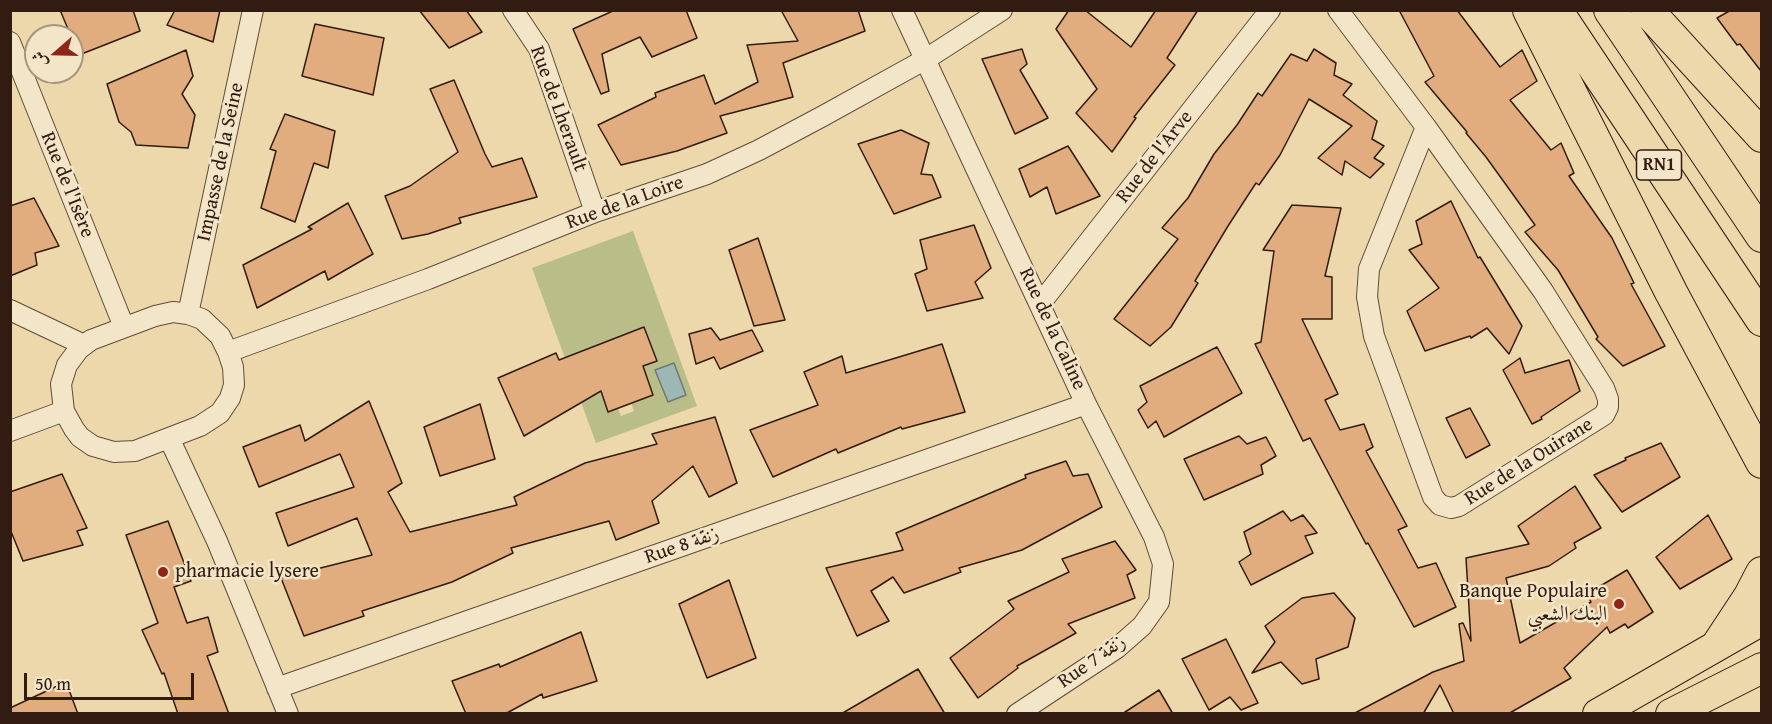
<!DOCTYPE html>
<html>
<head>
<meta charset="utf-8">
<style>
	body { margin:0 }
	#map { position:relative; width:1772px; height:724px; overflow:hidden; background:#ecd8ab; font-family:"Gentium Book Plus",Amiri,serif }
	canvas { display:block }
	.frame { position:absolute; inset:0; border:12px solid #321c12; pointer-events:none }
	.north { position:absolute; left:24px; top:24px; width:60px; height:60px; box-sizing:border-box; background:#f3e6c8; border:2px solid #a6957f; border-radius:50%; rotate:250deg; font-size:16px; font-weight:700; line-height:24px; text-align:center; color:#321c12 }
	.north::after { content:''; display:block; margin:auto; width:21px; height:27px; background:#8f2418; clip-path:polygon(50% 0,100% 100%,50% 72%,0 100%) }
	.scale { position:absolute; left:24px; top:673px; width:170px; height:27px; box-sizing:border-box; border:3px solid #321c12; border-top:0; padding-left:8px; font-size:18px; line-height:21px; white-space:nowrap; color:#321c12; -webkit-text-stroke:4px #f3e6c8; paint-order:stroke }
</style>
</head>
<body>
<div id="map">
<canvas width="1772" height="724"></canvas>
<div class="frame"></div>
<div class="north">ش</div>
<div class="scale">50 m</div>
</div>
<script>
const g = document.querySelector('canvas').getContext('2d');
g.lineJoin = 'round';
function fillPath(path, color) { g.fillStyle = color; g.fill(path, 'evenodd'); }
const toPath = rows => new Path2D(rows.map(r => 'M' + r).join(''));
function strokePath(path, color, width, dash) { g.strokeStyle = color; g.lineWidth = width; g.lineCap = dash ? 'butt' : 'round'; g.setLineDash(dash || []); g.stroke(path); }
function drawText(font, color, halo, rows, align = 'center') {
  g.font = font + ' "Gentium Book Plus",Amiri,serif'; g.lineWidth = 5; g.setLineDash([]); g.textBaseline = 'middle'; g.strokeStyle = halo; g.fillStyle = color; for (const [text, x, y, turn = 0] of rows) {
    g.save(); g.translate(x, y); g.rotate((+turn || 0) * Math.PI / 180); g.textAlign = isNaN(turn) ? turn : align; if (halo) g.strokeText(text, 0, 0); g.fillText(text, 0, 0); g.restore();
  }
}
const green = toPath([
	[633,231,697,406,596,443,532,268],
	[645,328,657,360,643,366,653,395,631,403,634,411,621,416,618,409,609,412,600,390,599,374,589,348,604,343,606,346,629,333]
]);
const water = toPath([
	[674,363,686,395,668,402,655,370,674,363]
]);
const building = toPath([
	[60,10,133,10,140,31,79,55,60,10],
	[175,10,220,10,213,42,167,25,175,10],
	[419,10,466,10,482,32,449,48,419,10],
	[615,10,686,10,697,38,652,57,640,37,602,54,609,91,601,94,573,29,615,10],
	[781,10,858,10,865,31,783,63,793,97,720,116,727,133,677,151,621,165,598,125,656,97,655,93,704,75,715,104,758,82,747,45,798,41,781,10],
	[1069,10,1085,10,1131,47,1156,10,1198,10,1167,58,1175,65,1134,117,1136,118,1112,152,1076,113,1097,89,1056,29,1069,10],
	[1399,10,1457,10,1500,67,1522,50,1537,81,1510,100,1551,150,1561,143,1574,173,1569,176,1612,238,1634,283,1631,284,1665,346,1623,366,1596,339,1598,337,1558,270,1525,232,1535,225,1486,157,1466,133,1467,132,1425,82,1434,76,1399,10],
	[1731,10,1761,10,1761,71,1740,44,1737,45,1717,18,1731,10],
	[315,24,384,38,373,95,302,76,315,24],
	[1022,49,1027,64,1020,70,1048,118,1015,134,982,59,1022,49],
	[1314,49,1336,63,1334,75,1352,84,1343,95,1377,121,1372,139,1384,146,1374,158,1384,164,1370,178,1345,161,1342,175,1318,158,1352,126,1309,99,1280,155,1259,185,1256,183,1228,226,1195,281,1198,283,1171,327,1150,346,1114,319,1178,239,1162,228,1188,198,1214,154,1237,125,1258,93,1262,96,1291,54,1307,61,1314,49],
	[186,50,193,76,182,94,195,115,188,148,136,145,131,132,119,122,107,84,186,50],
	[454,80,485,154,492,167,522,158,537,197,459,218,461,223,428,234,402,239,385,196,410,186,458,152,430,89,454,80],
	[285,114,335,131,328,168,314,163,295,222,261,208,276,151,270,149,285,114],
	[901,130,929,143,921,174,932,175,941,197,894,214,858,144,901,130],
	[1068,146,1100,196,1056,214,1047,187,1030,197,1019,169,1068,146],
	[34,198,59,246,35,253,37,265,10,276,10,206,34,198],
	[1451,201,1478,258,1480,257,1522,326,1509,354,1487,328,1471,338,1470,336,1425,351,1407,311,1439,288,1409,250,1422,244,1416,221,1451,201],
	[348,203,373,254,328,280,325,271,257,308,243,265,312,229,308,227,348,203],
	[1292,205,1341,208,1325,276,1332,277,1332,319,1302,319,1338,394,1325,400,1340,430,1364,424,1373,447,1366,451,1407,526,1398,530,1418,568,1436,563,1456,607,1414,627,1368,543,1366,544,1310,438,1303,441,1255,344,1261,342,1274,251,1263,250,1292,205],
	[974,225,991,268,975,282,983,298,927,311,915,274,927,269,920,240,974,225],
	[758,238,785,320,754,326,729,250,758,238],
	[644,327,657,361,643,366,653,395,608,412,601,391,524,436,498,378,556,353,559,360,644,327],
	[711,328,720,340,752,330,763,351,720,369,714,357,696,364,689,334,711,328],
	[942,344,965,412,902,429,901,427,838,453,836,449,773,477,750,430,818,405,804,372,842,356,846,373,942,344],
	[1217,347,1242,393,1164,437,1156,421,1148,428,1138,410,1147,402,1140,386,1217,347],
	[1520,358,1525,373,1569,360,1580,391,1541,417,1542,419,1532,424,1503,370,1520,358],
	[369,401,402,483,388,492,410,532,517,505,514,497,585,463,657,444,652,434,715,417,737,483,709,497,693,466,652,501,659,523,616,540,609,521,511,548,513,553,452,582,362,611,364,616,304,636,281,578,372,555,357,518,288,546,276,513,354,487,340,454,259,487,243,447,300,425,305,441,369,401],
	[480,404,495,459,440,476,424,427,480,404],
	[1470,408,1490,445,1466,458,1446,418,1470,408],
	[1239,436,1247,444,1266,437,1276,456,1261,465,1263,474,1204,500,1184,459,1239,436],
	[1661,443,1680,477,1622,512,1594,475,1626,460,1625,458,1661,443],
	[1066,461,1073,476,1088,474,1102,507,1022,550,959,568,961,572,904,593,893,577,871,591,889,621,857,636,826,568,903,550,896,533,1026,478,1025,475,1066,461],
	[62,474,87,528,77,531,83,545,23,561,10,529,10,492,62,474],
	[1575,486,1601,528,1574,543,1576,548,1549,566,1506,578,1520,643,1591,602,1587,594,1627,570,1653,612,1628,628,1625,624,1610,633,1607,627,1564,668,1571,678,1508,714,1454,714,1440,685,1423,714,1353,714,1433,672,1464,661,1459,624,1463,623,1471,641,1466,558,1529,544,1518,526,1575,486],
	[1283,511,1291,521,1303,515,1317,533,1305,536,1313,553,1251,585,1239,562,1251,554,1244,532,1283,511],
	[1708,515,1732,559,1680,589,1656,557,1708,515],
	[168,521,191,581,174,587,187,623,208,617,218,652,207,656,229,714,178,714,164,673,162,674,142,630,158,623,126,535,168,521],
	[1115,541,1136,570,1127,575,1135,598,1068,624,1076,633,1017,666,1018,668,978,698,950,658,1014,609,1008,601,1069,572,1062,559,1115,541],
	[729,580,756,658,707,678,679,604,729,580],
	[1334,593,1355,618,1348,647,1316,659,1319,679,1302,684,1281,662,1252,673,1275,642,1265,626,1302,598,1334,593],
	[581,632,597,681,543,698,542,694,505,714,466,714,452,681,499,664,500,667,581,632],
	[1226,639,1258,703,1241,710,1230,697,1209,710,1182,659,1226,639],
	[918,669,945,714,841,714,918,669],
	[66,682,78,714,10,714,10,708,66,682],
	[1159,690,1173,714,1122,714,1159,690]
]);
const minor = toPath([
	[513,10,539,49,595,212],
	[902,10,1086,404,1154,537,1163,564,1159,602,1142,626,1117,648,1017,714],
	[1338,10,1426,127,1543,291,1604,388,1608,399,1608,407,1604,415,1459,506,1451,508,1440,505,1433,497,1374,336,1367,297,1369,269,1426,127],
	[10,42,124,327],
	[1040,304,1270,10],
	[10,310,84,345],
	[173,312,188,314,202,319,220,336,228,352,233,367,234,385,230,398,220,413,200,426,135,451,114,452,93,446,80,437,74,429,64,411,61,384,67,365,79,349,91,340,155,316,173,312],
	[188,314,253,10],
	[228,352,428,279,595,212,707,174,759,150,823,116,926,59,1002,10],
	[10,431,64,411],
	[169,438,217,541,288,714],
	[277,688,1086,404]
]);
const primary = toPath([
	[1598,714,1762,620],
	[1671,714,1762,668]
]);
const trunk = toPath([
	[1529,10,1671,292,1762,462],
	[1556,10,1762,320],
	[1610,10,1762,236],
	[1647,10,1762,136],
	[1719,643,1750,596,1762,573]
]);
const markers = [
	[163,572,6,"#8f2418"],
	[1619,604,6,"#8f2418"]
];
const shields = [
	[1659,165,45]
];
const shieldNames = [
	["RN1",1659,165]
];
const streetNames = [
	["Rue de Lherault",558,109,70],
	["Rue de l'Arve",1155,157,-52],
	["Impasse de la Seine",221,162,-78],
	["Rue de l'Isère",67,185,68],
	["Rue de la Loire",625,203,-20],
	["Rue de la Caline",1052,329,65],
	["Rue de la Ouirane",1529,462,-32],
	["Rue 8 زنقة",682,546,-19],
	["Rue 7 زنقة",1092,662,-35]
];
const poiNames = [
	["pharmacie lysere",175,572],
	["Banque Populaire",1607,592,"right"],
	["البنك الشعبي",1607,615,"right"]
];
fillPath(green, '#b9be88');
fillPath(water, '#9db7b4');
strokePath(water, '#727973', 1.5);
fillPath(building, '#e1ac7e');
strokePath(building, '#321c12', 1.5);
strokePath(minor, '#604b38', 22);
strokePath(primary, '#321c12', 32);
strokePath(trunk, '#321c12', 34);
strokePath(minor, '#f3e6c8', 20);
strokePath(primary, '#ecd8ab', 30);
strokePath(trunk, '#ecd8ab', 32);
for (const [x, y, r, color] of markers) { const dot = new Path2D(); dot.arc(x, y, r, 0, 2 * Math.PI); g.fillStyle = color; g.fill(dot); strokePath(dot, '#f3e6c8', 2); }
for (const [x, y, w] of shields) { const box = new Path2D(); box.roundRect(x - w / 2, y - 15, w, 30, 4.5); g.fillStyle = '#f3e6c8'; g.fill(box); strokePath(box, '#321c12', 1.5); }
drawText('bold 18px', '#321c12', null, shieldNames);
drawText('20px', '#321c12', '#f3e6c8', streetNames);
drawText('20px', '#321c12', '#f3e6c8', poiNames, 'left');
</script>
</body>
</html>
